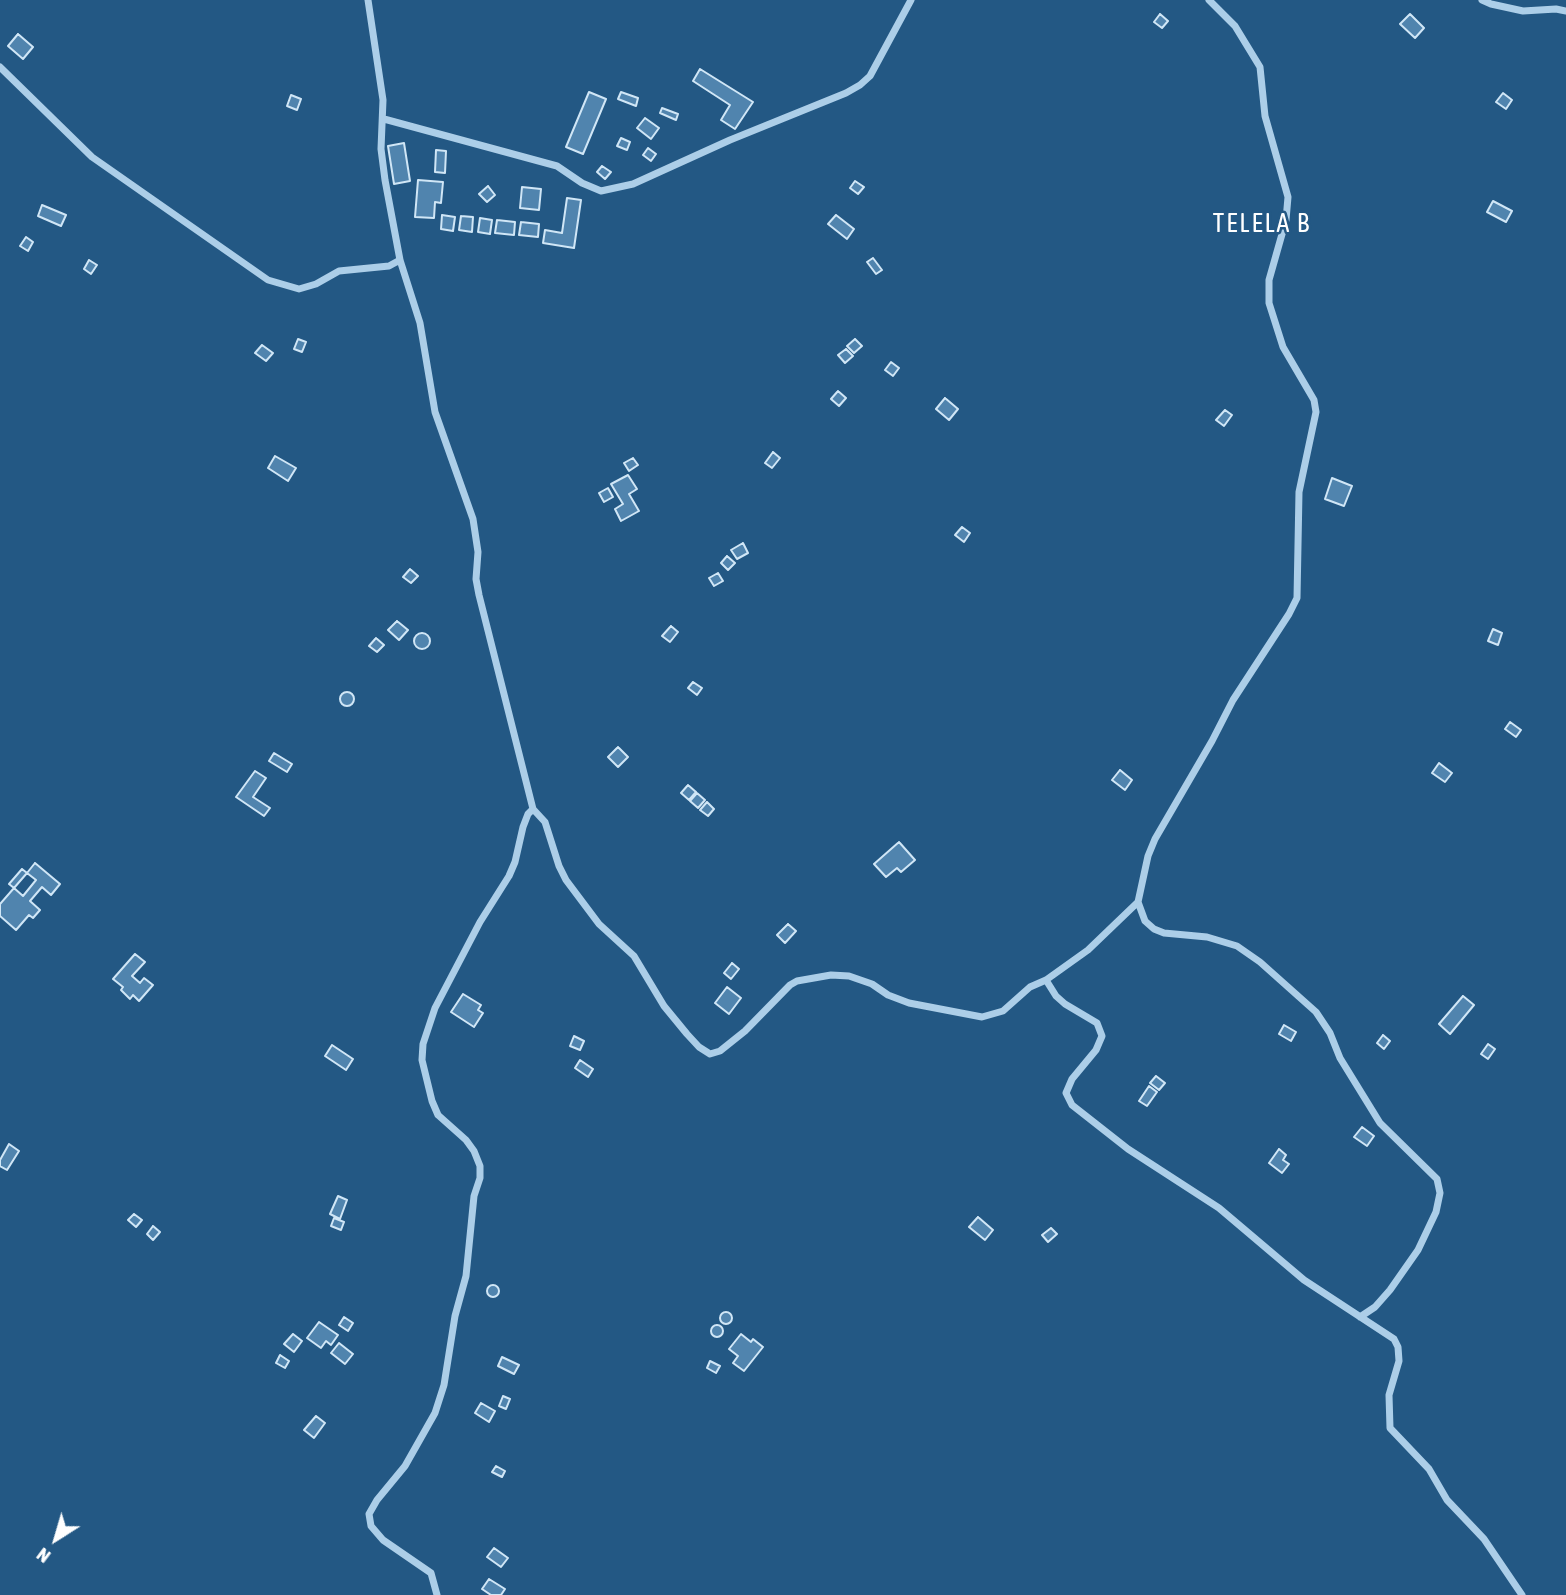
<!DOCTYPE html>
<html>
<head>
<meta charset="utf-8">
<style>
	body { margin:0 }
	#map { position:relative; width:1566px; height:1595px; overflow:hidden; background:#235884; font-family:"Asap Condensed",sans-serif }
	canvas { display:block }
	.north { position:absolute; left:21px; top:1504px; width:70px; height:70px; -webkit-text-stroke:5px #235884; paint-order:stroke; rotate:217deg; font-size:19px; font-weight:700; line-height:28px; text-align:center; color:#fff }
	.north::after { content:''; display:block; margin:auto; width:24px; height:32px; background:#fff; clip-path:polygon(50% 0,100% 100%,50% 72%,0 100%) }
</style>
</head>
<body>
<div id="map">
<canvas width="1566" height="1595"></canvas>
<div class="north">N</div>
</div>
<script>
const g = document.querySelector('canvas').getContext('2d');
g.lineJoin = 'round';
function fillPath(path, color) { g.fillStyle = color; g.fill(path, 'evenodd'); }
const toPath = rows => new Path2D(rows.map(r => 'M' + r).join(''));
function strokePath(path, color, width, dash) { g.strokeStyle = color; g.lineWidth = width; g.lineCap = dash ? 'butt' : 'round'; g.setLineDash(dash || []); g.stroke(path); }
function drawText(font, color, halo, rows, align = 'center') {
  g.font = font + ' "Asap Condensed",sans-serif'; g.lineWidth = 5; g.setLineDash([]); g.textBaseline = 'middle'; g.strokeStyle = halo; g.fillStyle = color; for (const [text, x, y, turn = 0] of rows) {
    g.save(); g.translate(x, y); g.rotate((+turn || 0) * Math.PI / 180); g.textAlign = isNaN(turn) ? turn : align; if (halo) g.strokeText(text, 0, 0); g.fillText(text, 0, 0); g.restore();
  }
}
const building = toPath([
	[1160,14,1168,21,1162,28,1154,22,1160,14],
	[1410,14,1424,28,1415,38,1400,24,1410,14],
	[18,34,33,47,23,59,8,46,18,34],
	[700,69,753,102,735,129,721,120,730,105,693,81,700,69],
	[589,92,606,99,583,154,566,147,589,92],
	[621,92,638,98,636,106,618,99,621,92],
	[1503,93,1512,100,1506,109,1496,102,1503,93],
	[291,95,301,99,297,110,287,106,291,95],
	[662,108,678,114,676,120,660,113,662,108],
	[645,118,659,128,651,139,637,128,645,118],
	[621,138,630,142,627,150,617,146,621,138],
	[404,143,410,181,394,184,388,146,404,143],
	[648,148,656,154,651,161,643,155,648,148],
	[436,150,446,151,445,173,435,172,436,150],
	[602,166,611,172,605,179,597,172,602,166],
	[418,180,443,182,441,203,435,202,434,218,415,217,418,180],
	[855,181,864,187,858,194,850,188,855,181],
	[488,186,495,195,487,202,479,194,488,186],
	[522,187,541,189,539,210,520,208,522,187],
	[567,198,581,200,574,248,543,243,545,230,562,233,567,198],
	[1493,201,1512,211,1506,222,1487,212,1493,201],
	[42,205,66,215,61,226,38,216,42,205],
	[442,215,455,217,453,231,441,229,442,215],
	[836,215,854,229,847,239,828,224,836,215],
	[461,216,473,217,472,232,459,230,461,216],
	[480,218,492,220,490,234,478,232,480,218],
	[497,220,515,222,514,235,495,233,497,220],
	[521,222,539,224,538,237,519,235,521,222],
	[26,237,33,242,28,251,20,246,26,237],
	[873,258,882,270,876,274,867,262,873,258],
	[89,260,97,265,91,274,84,269,89,260],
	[298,339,306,342,302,352,294,349,298,339],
	[855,339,862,346,854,353,847,346,855,339],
	[262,345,273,353,266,361,255,353,262,345],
	[846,349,853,356,845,363,838,355,846,349],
	[891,362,899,368,893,376,885,370,891,362],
	[838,391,846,398,839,406,831,399,838,391],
	[945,398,958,409,949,420,936,409,945,398],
	[1225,410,1232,415,1224,426,1216,420,1225,410],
	[773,452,780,458,772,468,765,463,773,452],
	[275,456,296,468,288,481,268,468,275,456],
	[633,458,638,465,629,471,624,463,633,458],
	[628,475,637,489,629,494,639,511,621,521,615,509,623,504,611,484,628,475],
	[1332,478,1352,486,1344,506,1325,499,1332,478],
	[608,488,613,497,604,502,599,493,608,488],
	[962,527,970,533,964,542,955,535,962,527],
	[743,543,748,553,737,559,731,550,743,543],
	[727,556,735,563,728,570,721,563,727,556],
	[410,569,418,576,411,583,403,577,410,569],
	[718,573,723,581,714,586,709,578,718,573],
	[397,621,408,630,399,640,388,630,397,621],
	[671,626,678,632,670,642,662,636,671,626],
	[1493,629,1502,633,1498,645,1488,641,1493,629],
	'414 641a8 8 0 1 1 16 0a8 8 0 1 1-16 0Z',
	[376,638,384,645,377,652,369,646,376,638],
	[693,682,702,688,697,695,688,688,693,682],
	'340 699a7 7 0 1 1 14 0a7 7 0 1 1-14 0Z',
	[1510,722,1521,730,1516,737,1505,729,1510,722],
	[618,747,628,757,618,767,608,757,618,747],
	[274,753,292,764,287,772,269,761,274,753],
	[1439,763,1452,773,1445,782,1432,773,1439,763],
	[1120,770,1132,780,1125,790,1112,780,1120,770],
	[255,771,266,778,253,797,270,808,264,816,236,797,255,771],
	[688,785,696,792,689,800,681,793,688,785],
	[697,793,705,800,698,808,690,801,697,793],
	[707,802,714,809,708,816,700,810,707,802],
	[899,842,915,860,901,872,897,868,886,877,874,864,899,842],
	[35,863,60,884,51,895,42,887,30,901,40,910,33,918,29,915,16,930,0,916,0,904,14,888,23,896,36,880,27,873,35,863],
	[22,869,27,873,14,888,9,884,22,869],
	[788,924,796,931,785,943,777,935,788,924],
	[135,954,145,962,132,976,140,983,144,978,153,985,139,1001,133,995,130,999,121,990,123,987,113,979,135,954],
	[732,963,739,969,731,979,724,973,732,963],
	[727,987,741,998,729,1014,715,1003,727,987],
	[463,994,481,1005,478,1010,483,1013,474,1027,451,1012,463,994],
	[1463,996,1474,1005,1450,1034,1439,1024,1463,996],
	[1284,1025,1296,1032,1291,1041,1279,1034,1284,1025],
	[1383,1035,1390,1041,1384,1049,1377,1043,1383,1035],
	[574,1036,584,1041,580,1050,570,1046,574,1036],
	[1488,1044,1495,1049,1488,1059,1481,1054,1488,1044],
	[332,1045,353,1059,346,1070,325,1056,332,1045],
	[580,1060,593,1069,588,1077,575,1068,580,1060],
	[1156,1076,1165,1083,1159,1090,1150,1083,1156,1076],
	[1149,1086,1157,1092,1147,1106,1139,1101,1149,1086],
	[1362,1127,1374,1136,1367,1146,1354,1137,1362,1127],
	[9,1144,19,1151,7,1170,0,1166,0,1160,9,1144],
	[1279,1149,1286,1155,1283,1160,1289,1164,1282,1173,1269,1163,1279,1149],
	[338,1196,347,1200,340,1219,330,1214,338,1196],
	[134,1214,142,1220,136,1227,128,1220,134,1214],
	[978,1217,993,1230,985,1240,969,1227,978,1217],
	[334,1218,344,1222,341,1230,331,1226,334,1218],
	[153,1226,160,1232,153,1240,147,1234,153,1226],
	[1051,1228,1057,1234,1048,1242,1042,1235,1051,1228],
	'487 1291a6 6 0 1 1 12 0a6 6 0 1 1-12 0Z',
	'720 1318a6 6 0 1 1 12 0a6 6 0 1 1-12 0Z',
	[344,1317,353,1323,348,1331,339,1325,344,1317],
	[319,1322,338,1335,331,1345,326,1341,321,1348,307,1338,319,1322],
	'711 1331a6 6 0 1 1 12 0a6 6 0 1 1-12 0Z',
	[293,1334,302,1341,294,1352,284,1344,293,1334],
	[741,1334,751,1342,753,1339,763,1347,744,1371,733,1363,738,1356,729,1349,741,1334],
	[339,1343,353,1354,345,1364,331,1353,339,1343],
	[280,1355,289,1361,285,1368,276,1363,280,1355],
	[502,1357,519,1365,514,1374,498,1366,502,1357],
	[710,1361,720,1366,716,1373,707,1368,710,1361],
	[503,1396,510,1399,506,1409,499,1406,503,1396],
	[481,1403,495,1411,489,1422,475,1413,481,1403],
	[316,1416,325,1423,314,1438,304,1430,316,1416],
	[496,1466,505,1471,502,1477,492,1472,496,1466],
	[494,1548,508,1558,501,1567,487,1557,494,1548],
	[489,1579,505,1589,501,1595,491,1595,482,1589,489,1579]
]);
const minor = toPath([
	[368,0,383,100,381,149,385,180,400,260,420,323,435,412,473,519,478,552,476,579,479,595,533,809,545,822,559,866,566,880,599,924,634,956,664,1006,687,1034,699,1047,710,1054,720,1051,745,1031,790,985,797,981,831,975,849,976,872,984,888,995,909,1003,982,1017,1003,1011,1030,987,1046,980,1088,950,1138,902,1148,856,1155,839,1212,741,1233,700,1289,614,1297,598,1299,492,1316,412,1314,400,1283,347,1269,303,1269,280,1286,220,1288,197,1265,116,1260,67,1235,26,1209,0],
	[1482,0,1491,4,1523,11,1556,9,1566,11],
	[0,67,92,157,268,280,299,289,316,284,339,271,389,266,400,260],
	[384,119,557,166,582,183,601,191,633,184,730,140,846,93,860,85,870,76,911,0],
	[1138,902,1145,921,1154,929,1164,933,1207,937,1237,946,1260,962,1316,1012,1330,1033,1340,1058,1380,1123,1437,1179,1440,1193,1436,1212,1418,1250,1390,1290,1375,1307,1360,1317],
	[1046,980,1056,996,1065,1004,1097,1023,1102,1036,1096,1050,1072,1079,1066,1093,1072,1105,1128,1149,1219,1208,1304,1280,1394,1339,1398,1347,1399,1361,1389,1395,1390,1428,1429,1469,1447,1500,1484,1539,1522,1595],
	[437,1595,431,1573,383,1540,371,1526,369,1514,377,1500,405,1466,435,1413,444,1385,455,1316,466,1276,474,1196,480,1178,480,1166,474,1151,466,1140,438,1115,432,1101,422,1060,423,1044,435,1008,480,922,509,876,515,862,523,827,528,814,533,809]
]);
const quarterNames = [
	["TELELA B",1262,224]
];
fillPath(building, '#5084ae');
strokePath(building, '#d0e6f6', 2);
strokePath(minor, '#accee8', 7);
g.letterSpacing = '2px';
drawText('26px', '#fff', '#235884', quarterNames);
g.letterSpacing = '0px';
</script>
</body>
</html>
